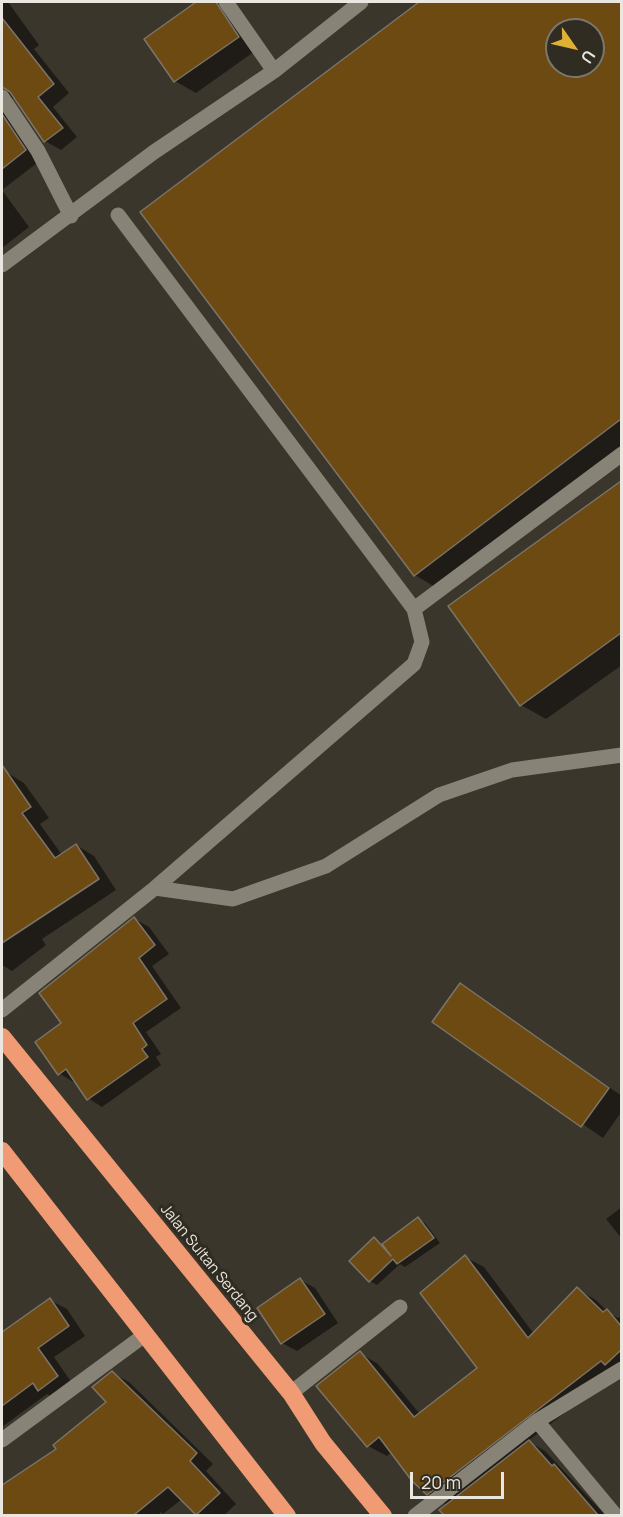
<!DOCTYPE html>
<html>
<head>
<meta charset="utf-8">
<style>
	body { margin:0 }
	#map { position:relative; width:623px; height:1517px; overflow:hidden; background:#3a362b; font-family:Manrope,sans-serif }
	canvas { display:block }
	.frame { position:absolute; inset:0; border:3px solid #eae7e0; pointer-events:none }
	.north { position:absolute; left:545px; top:18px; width:60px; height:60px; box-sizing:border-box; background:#302c22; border:2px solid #7a776e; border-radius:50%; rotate:124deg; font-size:16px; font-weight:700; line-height:24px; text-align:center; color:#eae7e0 }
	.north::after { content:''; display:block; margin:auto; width:21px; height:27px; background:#e0b034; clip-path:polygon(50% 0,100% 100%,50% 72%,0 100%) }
	.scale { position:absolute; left:410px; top:1472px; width:94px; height:27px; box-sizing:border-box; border:3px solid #eae7e0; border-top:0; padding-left:8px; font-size:18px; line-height:21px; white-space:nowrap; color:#eae7e0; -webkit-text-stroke:4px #302c22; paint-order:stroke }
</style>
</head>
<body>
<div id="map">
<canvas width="623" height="1517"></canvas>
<div class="frame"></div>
<div class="north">U</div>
<div class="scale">20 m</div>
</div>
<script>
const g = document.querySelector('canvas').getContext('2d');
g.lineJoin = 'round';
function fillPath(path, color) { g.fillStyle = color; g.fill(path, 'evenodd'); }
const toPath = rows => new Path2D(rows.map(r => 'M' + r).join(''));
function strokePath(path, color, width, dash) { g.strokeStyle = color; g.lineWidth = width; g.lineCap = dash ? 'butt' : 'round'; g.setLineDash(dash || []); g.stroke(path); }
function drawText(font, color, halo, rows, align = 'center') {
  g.font = font + ' Manrope,sans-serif'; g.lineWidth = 6; g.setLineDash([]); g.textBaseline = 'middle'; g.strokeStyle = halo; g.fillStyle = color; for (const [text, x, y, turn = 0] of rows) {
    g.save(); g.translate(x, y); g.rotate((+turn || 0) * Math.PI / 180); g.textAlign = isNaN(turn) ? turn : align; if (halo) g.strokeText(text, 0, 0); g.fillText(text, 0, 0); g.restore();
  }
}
const shadow = toPath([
	[2,2,8,2,39,45,34,49,69,93,53,107,77,137,61,150,45,141,15,97,9,101,41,160,2,190,29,227,2,248],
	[198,2,226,2,258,49,196,93,175,81,146,39],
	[422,2,622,2,622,453,440,590,415,575,143,212],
	[557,30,593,30,593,66,557,66],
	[622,483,622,665,546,719,521,705,450,606],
	[6,772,24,783,49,818,40,824,62,855,76,845,94,856,116,890,42,939,46,945,12,971,2,965,2,775],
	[135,919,149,927,169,954,152,966,181,1008,146,1032,161,1054,156,1057,161,1065,102,1107,88,1098,76,1080,73,1082,59,1073,63,1024],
	[460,985,622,1096,622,1111,603,1138,434,1022],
	[622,1207,622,1239,606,1219],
	[418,1219,425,1223,440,1243,405,1267,400,1264,377,1285,370,1281,374,1239,382,1245],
	[465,1257,484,1267,534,1334,577,1289,596,1300,608,1312,618,1318,622,1315,622,1373,619,1372,528,1441,545,1451,606,1516,446,1516,441,1510,447,1505,427,1493,392,1452,387,1456,368,1446,360,1353,378,1364,420,1414,479,1369],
	[300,1280,315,1288,338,1323,297,1351,282,1343],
	[50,1300,67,1309,85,1336,54,1357,74,1386,56,1399,47,1394,2,1427,2,1334],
	[112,1373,129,1382,213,1464,206,1471,236,1504,223,1516,197,1516,182,1499,163,1514,161,1512,157,1516,2,1516,2,1487,58,1449,108,1402]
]);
const building = toPath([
	[196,2,216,2,239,37,174,82,144,39,196,2],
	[419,2,621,2,621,419,414,576,140,212,419,2],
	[557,30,593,30,593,66,557,66,557,30],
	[2,18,54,84,38,97,63,128,44,142,10,92,2,87,2,18],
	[2,114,26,150,2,169,2,114],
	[621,481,621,633,520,706,448,606,621,481],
	[2,765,31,807,22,813,55,858,76,844,99,879,2,943,2,765],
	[134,917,155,945,139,958,167,999,133,1023,147,1045,142,1049,148,1057,87,1100,66,1069,58,1075,35,1042,61,1023,39,993,134,917],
	[460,983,609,1088,581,1127,432,1022,460,983],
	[418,1217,434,1238,397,1264,393,1259,369,1282,349,1261,374,1237,391,1256,382,1244,418,1217],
	[465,1255,528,1338,577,1287,603,1312,607,1309,621,1326,621,1350,605,1365,601,1361,427,1495,412,1481,379,1437,367,1447,316,1386,360,1351,414,1417,477,1368,420,1293,465,1255],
	[300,1278,325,1314,281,1344,257,1308,300,1278],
	[50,1298,69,1326,38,1348,58,1376,38,1391,33,1383,2,1406,2,1332,50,1298],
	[112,1371,197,1453,190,1461,220,1493,196,1515,168,1487,134,1515,2,1515,2,1485,56,1449,53,1445,106,1402,92,1387,112,1371],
	[529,1440,552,1466,554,1464,598,1515,444,1515,439,1510,529,1440]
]);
const minor = toPath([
	[226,2,274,71],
	[2,97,38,151,71,216],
	[2,265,154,152,274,71,361,2],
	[414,609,622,454],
	[155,888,233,899,326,866,439,795,512,770,622,755],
	[2,1010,155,888,414,664,422,642,414,609,118,215],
	[291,1393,400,1307],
	[537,1421,616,1516],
	[2,1440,146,1334],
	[415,1516,537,1421,622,1369]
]);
const highway = toPath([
	[2,1037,291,1393,323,1443,383,1516],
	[2,1151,287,1516]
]);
const streetNames = [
	["Jalan Sultan Serdang",209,1263,51]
];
fillPath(shadow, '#0007');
fillPath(building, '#6d4a11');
strokePath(building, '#7c7469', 1.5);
strokePath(minor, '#888377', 15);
strokePath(highway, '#f09b74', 18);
drawText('15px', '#eae7e0', '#302c22', streetNames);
</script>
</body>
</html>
